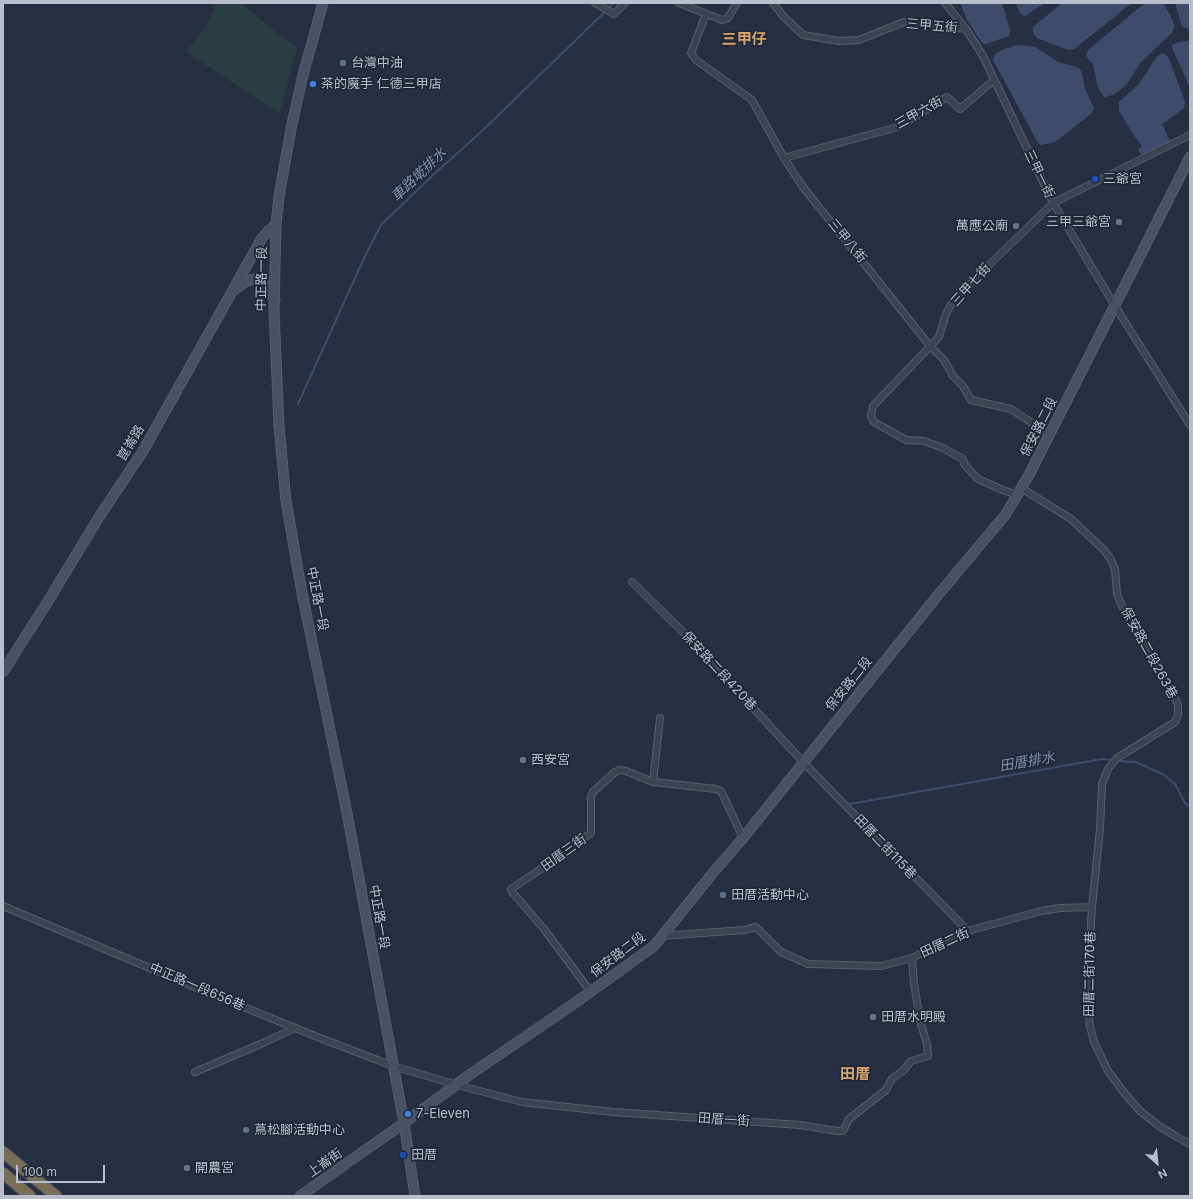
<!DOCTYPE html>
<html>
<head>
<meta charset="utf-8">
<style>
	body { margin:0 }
	#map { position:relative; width:1193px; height:1199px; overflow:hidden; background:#273042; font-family:Inter,sans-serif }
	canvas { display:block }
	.frame { position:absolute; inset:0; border:4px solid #b9becc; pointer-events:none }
	.north { position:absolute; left:1137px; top:1143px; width:40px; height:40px; -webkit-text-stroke:3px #202838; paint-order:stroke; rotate:153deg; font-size:11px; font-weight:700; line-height:16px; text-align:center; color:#b9becc }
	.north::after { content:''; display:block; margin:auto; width:14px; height:18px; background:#b9becc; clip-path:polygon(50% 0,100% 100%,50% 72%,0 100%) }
	.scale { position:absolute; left:16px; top:1165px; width:89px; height:18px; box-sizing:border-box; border:2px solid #b9becc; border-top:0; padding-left:5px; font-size:12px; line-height:14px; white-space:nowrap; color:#b9becc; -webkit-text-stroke:3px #202838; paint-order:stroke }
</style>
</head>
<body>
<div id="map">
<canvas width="1193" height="1199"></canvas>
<div class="frame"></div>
<div class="north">N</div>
<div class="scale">100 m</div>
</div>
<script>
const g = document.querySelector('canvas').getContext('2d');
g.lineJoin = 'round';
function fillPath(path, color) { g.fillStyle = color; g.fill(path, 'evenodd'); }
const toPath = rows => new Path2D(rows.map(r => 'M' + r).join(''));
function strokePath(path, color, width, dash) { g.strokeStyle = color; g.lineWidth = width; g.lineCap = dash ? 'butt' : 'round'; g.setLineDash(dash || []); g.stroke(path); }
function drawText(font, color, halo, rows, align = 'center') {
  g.font = font + ' Inter,"Noto Sans TC",sans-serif'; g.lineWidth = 3.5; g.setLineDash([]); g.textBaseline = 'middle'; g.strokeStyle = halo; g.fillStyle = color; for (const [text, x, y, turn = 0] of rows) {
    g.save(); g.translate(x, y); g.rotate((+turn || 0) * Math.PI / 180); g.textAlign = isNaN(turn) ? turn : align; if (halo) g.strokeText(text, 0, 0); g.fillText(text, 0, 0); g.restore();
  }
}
const green = toPath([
	[216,3,240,3,297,48,288,79,280,114,186,52,209,22]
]);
const water = toPath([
	[960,3,1002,3,1010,30,1009,36,986,44,982,43,967,20],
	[1016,3,1045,3,1025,16,1021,14,1017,7],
	[1062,3,1132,3,1074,49,1068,50,1037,38,1033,33,1033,27],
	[1145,3,1161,3,1164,4,1173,20,1174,28,1172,33,1141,62,1126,85,1113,95,1104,97,1098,88,1093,64,1088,59,1086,55,1088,50],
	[1175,3,1190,3,1190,29,1182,27],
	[1190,41,1190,88,1173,50,1172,45,1178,42],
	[1017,45,1036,47,1058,62,1074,66,1080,69,1082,73,1085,89,1094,108,1092,113,1055,142,1041,145,1038,143,993,60,995,54,1002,50],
	[1161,53,1165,54,1169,58,1185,102,1184,108,1162,124,1170,141,1143,157,1138,150,1142,146,1135,137,1119,111,1119,102,1139,84,1155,59]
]);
const stream = toPath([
	[298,404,365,256,381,225,432,176,482,131,614,3],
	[1117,761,1136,762,1164,775,1175,784,1185,803,1190,807],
	[850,804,1102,759,1113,760]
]);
const street = toPath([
	[595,3,614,14,625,3],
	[679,3,722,20,728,18,737,3],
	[773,3,783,16,803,35,839,41,859,40,904,22,966,29],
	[945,3,966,29,983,56,1053,203,1115,306,1190,425],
	[706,14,691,53,696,60,752,100,784,158,803,187,930,346,944,360,953,376,963,386,971,400,1011,409,1050,435],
	[784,158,898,127,947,97,960,109,994,80],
	[1021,488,1071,519,1104,550,1110,558,1115,569,1117,594,1127,618,1157,662,1178,705,1178,715,1175,722,1117,758,1108,769,1102,784,1100,829,1092,907,1088,971,1088,1010,1090,1026,1094,1042,1108,1071,1126,1095,1140,1111,1159,1126,1177,1137,1190,1144],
	[1018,495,1003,490,978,479,964,464,963,459,943,448,924,441,906,440,874,422,871,416,873,406,939,337,946,314,954,299,1053,203,1190,135],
	[632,582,684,633,803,762,968,931],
	[653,782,660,718],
	[3,906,204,991,320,1038,393,1066,457,1085,522,1102,613,1112,800,1125,837,1131,843,1131,849,1119,886,1090,892,1079,904,1070,911,1061,928,1056,927,1044,920,1021,914,983,912,958],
	[661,936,744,930,756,927,781,952,808,964,881,966,912,958,953,937,968,931,1041,911,1060,908,1092,907],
	[590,991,544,929,513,893,511,889,538,871,591,833,591,796,593,792,615,772,620,770,626,771,653,782,716,789,721,791,743,838],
	[195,1072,263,1043,295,1028]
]);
const secondary = toPath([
	[323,3,303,75,292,124,279,196,276,225,274,310,279,426,286,501,302,593,347,813,404,1123,415,1196],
	[234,290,246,281,256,279,264,284,275,300],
	[3,672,45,606,101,514,143,451,262,238,268,231,276,225],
	[300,1196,404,1123,472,1073,575,1003,654,946,712,874,743,838,938,595,1006,514,1030,473,1190,157]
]);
const highway = toPath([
	[3,1152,56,1196],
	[3,1173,30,1196]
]);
const markers = [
	[343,63,4,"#5c6f8a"],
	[313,84,4,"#3f7fe0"],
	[1095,179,4,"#1a4fb4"],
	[1119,222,4,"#6b7280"],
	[1016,226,4,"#6b7280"],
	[523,760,4,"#6b7280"],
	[723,895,4,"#5c6f8a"],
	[873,1017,4,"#6b7280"],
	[408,1114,4,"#3f7fe0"],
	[246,1130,4,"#5c6f8a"],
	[403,1155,4,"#1a4fb4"],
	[187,1168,4,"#6b7280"]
];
const streetNames = [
	["三甲五街",932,26,5],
	["三甲六街",919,113,-29],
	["三甲一街",1039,174,64],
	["三甲八街",847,241,51],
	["中正路一段",262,279,-89],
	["三甲七街",971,285,-48],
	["保安路二段",1039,427,-63],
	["崑崙路",131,443,-59],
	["中正路一段",317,599,79],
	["保安路二段263巷",1149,653,61],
	["保安路二段420巷",719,671,47],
	["保安路二段",849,684,-51],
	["田厝二街115巷",885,847,46],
	["田厝三街",564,853,-36],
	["中正路一段",379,917,80],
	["田厝二街",945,943,-25],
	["保安路二段",618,955,-37],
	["田厝二街170巷",1090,974,-89],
	["中正路一段656巷",197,987,23],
	["田厝一街",724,1120,4],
	["上崙街",325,1163,-35]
];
const poiNames = [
	["台灣中油",351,63],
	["茶的魔手 仁德三甲店",321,84],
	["三爺宮",1103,179],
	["三甲三爺宮",1111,222,"right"],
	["萬應公廟",1008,226,"right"],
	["西安宮",531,760],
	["田厝活動中心",731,895],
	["田厝水明殿",881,1017],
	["7-Eleven",416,1114],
	["蔦松腳活動中心",254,1130],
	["田厝",411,1155],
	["開農宮",195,1168]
];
const waterNames = [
	["車路墘排水",419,175,-44],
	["田厝排水",1027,762,-10]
];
const quarterNames = [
	["三甲仔",744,39],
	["田厝",855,1074]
];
fillPath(green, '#293e43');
fillPath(water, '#3e4c6b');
strokePath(stream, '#3e4c6b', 2);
strokePath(street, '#575e6c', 8);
strokePath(secondary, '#575e6c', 11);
strokePath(highway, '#434b59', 13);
strokePath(street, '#3c4352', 6);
strokePath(secondary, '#4a5165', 9);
strokePath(highway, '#786f59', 11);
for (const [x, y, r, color] of markers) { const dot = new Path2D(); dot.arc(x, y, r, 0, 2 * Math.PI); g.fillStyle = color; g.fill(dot); strokePath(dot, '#202838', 1.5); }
drawText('13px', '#b9becc', '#202838', streetNames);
drawText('13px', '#b9becc', '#202838', poiNames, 'left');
drawText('italic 14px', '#8191b2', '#202838', waterNames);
drawText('bold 15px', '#d5a36b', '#202838', quarterNames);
</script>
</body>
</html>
